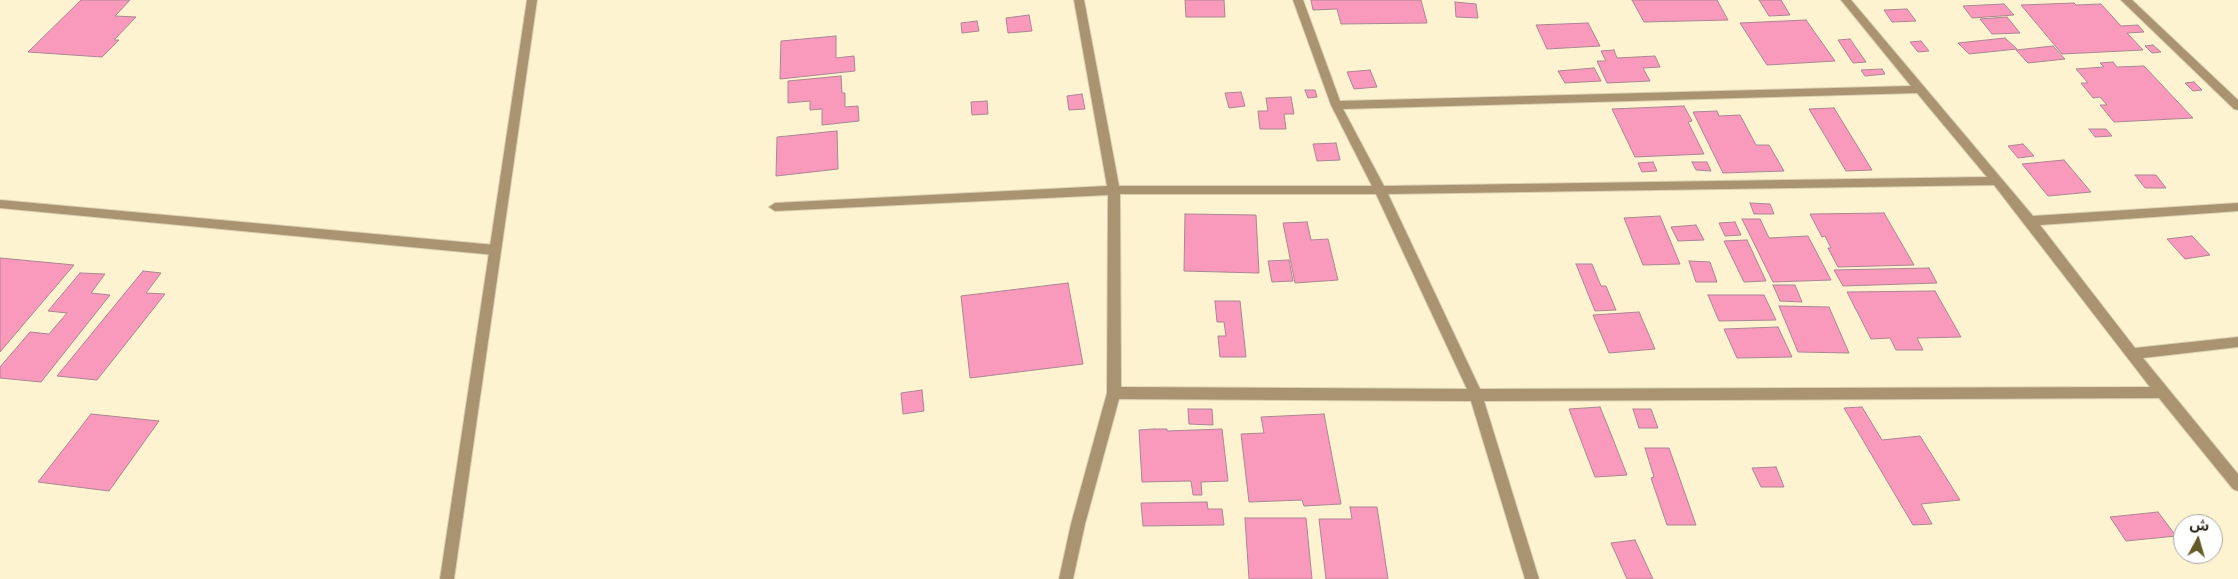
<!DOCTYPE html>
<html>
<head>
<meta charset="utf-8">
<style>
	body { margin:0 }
	#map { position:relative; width:2238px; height:579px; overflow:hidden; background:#fdf3d1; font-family:"Noto Sans","Noto Sans Arabic",sans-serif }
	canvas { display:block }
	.north { position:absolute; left:2173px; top:514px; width:50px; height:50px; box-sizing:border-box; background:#fff; border:1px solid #a7a6a1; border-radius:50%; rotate:6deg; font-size:14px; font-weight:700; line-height:20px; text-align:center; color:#242014 }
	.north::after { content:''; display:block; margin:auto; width:18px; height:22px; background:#635a27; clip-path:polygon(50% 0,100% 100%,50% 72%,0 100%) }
</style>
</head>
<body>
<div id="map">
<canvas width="2238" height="579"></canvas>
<div class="north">ش</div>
</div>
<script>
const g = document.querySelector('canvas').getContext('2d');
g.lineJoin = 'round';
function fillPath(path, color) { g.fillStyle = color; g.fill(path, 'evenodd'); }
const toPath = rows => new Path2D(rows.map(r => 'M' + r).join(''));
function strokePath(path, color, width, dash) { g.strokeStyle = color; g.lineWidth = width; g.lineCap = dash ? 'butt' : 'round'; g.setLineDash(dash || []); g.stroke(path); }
const building = toPath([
	[81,0,130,0,115,16,136,17,114,40,119,40,102,57,28,52,81,0],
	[1185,0,1224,0,1225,17,1186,17,1185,0],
	[1311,0,1421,0,1427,23,1341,24,1337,9,1313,10,1311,0],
	[1632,0,1717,0,1728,20,1644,22,1632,0],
	[1759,0,1781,0,1790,15,1769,16,1759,0],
	[1455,2,1476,4,1478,18,1456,17,1455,2],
	[2074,3,2076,5,2101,4,2121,26,2138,25,2144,32,2127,33,2143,50,2062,54,2021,5,2074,3],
	[2004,4,2014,15,1972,18,1963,6,2004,4],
	[1907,9,1916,21,1892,22,1884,10,1907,9],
	[1029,15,1032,31,1008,33,1006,18,1029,15],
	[2007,17,2020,33,1992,34,1980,19,2007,17],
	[1806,20,1835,61,1767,65,1740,23,1806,20],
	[977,21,979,31,962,33,961,23,977,21],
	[1588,23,1600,46,1547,49,1536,25,1588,23],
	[836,36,836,58,854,56,855,71,780,79,781,41,836,36],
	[2005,38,2017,49,1969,54,1958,43,2005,38],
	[1850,39,1866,62,1853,63,1838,40,1850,39],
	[1921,41,1929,51,1918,52,1910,42,1921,41],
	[2153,45,2161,52,2152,53,2145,46,2153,45],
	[2053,46,2065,59,2028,63,2016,50,2053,46],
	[1614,50,1617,58,1655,56,1660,67,1643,68,1650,81,1607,83,1597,61,1606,61,1601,51,1614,50],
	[2113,62,2117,67,2144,66,2193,118,2114,122,2100,105,2107,105,2100,97,2093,98,2081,83,2088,83,2076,69,2104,67,2100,63,2113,62],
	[1594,68,1601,81,1565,83,1558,71,1594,68],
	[1882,69,1885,74,1865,76,1861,70,1882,69],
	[1370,70,1377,87,1354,89,1347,72,1370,70],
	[841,76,842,93,845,93,845,107,858,106,859,121,822,125,822,109,810,110,810,101,788,103,788,81,841,76],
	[2194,82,2202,90,2193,91,2185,83,2194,82],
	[1305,90,1315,90,1317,97,1308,98,1305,90],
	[1241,92,1245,106,1229,108,1225,93,1241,92],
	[1082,94,1085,109,1069,110,1067,96,1082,94],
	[1291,97,1294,114,1284,114,1286,129,1260,129,1258,111,1268,111,1266,98,1291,97],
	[987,101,988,114,972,115,971,102,987,101],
	[1684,106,1692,121,1688,122,1704,154,1635,157,1612,109,1684,106],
	[1834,108,1872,170,1846,171,1809,109,1834,108],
	[1717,111,1719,116,1740,115,1756,145,1769,145,1784,171,1723,173,1693,112,1717,111],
	[2089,129,2106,129,2112,136,2095,137,2089,129],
	[837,131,838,169,776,176,777,137,837,131],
	[1336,143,1340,160,1317,161,1313,144,1336,143],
	[2023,144,2034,156,2018,158,2008,146,2023,144],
	[2064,160,2091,192,2048,196,2022,164,2064,160],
	[1653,162,1657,171,1642,172,1638,163,1653,162],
	[1692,162,1707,162,1711,171,1696,170,1692,162],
	[2135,175,2156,175,2166,188,2145,188,2135,175],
	[1750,203,1770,204,1774,214,1754,214,1750,203],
	[1884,213,1914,265,1838,267,1828,248,1831,248,1825,236,1822,237,1810,214,1884,213],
	[1185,214,1256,215,1259,273,1184,271,1185,214],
	[1660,216,1680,264,1643,265,1624,218,1660,216],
	[1742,219,1760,219,1769,238,1808,236,1831,280,1773,282,1742,219],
	[1307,222,1311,240,1328,239,1338,280,1295,283,1283,223,1307,222],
	[1735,222,1741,235,1725,236,1719,223,1735,222],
	[1696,225,1704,240,1678,241,1671,227,1696,225],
	[2192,236,2210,255,2185,259,2167,239,2192,236],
	[1747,240,1766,281,1744,282,1724,241,1747,240],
	[0,258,74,265,0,352,0,258],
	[1289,260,1293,281,1272,282,1268,261,1289,260],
	[1689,261,1710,262,1717,282,1696,282,1689,261],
	[1576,264,1592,264,1601,286,1606,286,1616,310,1595,311,1576,264],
	[1929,268,1937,283,1843,286,1834,270,1929,268],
	[143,271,161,273,146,293,165,294,97,380,57,376,143,271],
	[80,273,105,274,91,293,110,295,41,382,0,378,0,367,30,332,49,334,67,313,48,311,80,273],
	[1068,283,1083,364,970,378,961,296,1068,283],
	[1773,285,1795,285,1802,302,1780,301,1773,285],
	[1935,291,1961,337,1917,338,1923,350,1896,350,1890,338,1871,339,1847,292,1935,291],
	[1708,295,1764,295,1776,320,1719,321,1708,295],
	[1215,301,1240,301,1246,357,1220,357,1218,336,1226,336,1224,322,1217,322,1215,301],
	[1779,306,1829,307,1849,353,1798,352,1779,306],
	[1639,312,1655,349,1609,353,1593,315,1639,312],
	[1778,327,1792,357,1737,358,1724,329,1778,327],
	[922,390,924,411,903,414,901,393,922,390],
	[1600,407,1611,434,1627,475,1595,477,1569,409,1600,407],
	[1862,407,1882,440,1920,436,1960,500,1921,504,1932,524,1913,525,1844,408,1862,407],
	[1188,409,1212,409,1213,425,1189,424,1188,409],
	[1633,409,1651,409,1658,428,1639,428,1633,409],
	[91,414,159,421,109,491,38,482,91,414],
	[1324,414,1341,504,1304,506,1302,500,1249,502,1241,434,1264,433,1261,417,1324,414],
	[1154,429,1167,429,1167,431,1222,429,1228,481,1201,482,1202,495,1193,495,1191,481,1142,482,1139,430,1154,429],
	[1645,448,1669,448,1696,525,1667,525,1651,478,1654,477,1645,448],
	[1776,467,1784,487,1761,487,1752,468,1776,467],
	[1207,502,1208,509,1222,509,1224,525,1143,526,1141,503,1207,502],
	[1350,507,1377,507,1388,579,1326,579,1319,519,1352,519,1350,507],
	[2158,512,2176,536,2126,541,2110,517,2158,512],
	[1245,518,1306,518,1312,579,1249,579,1245,518],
	[1635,540,1653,579,1627,579,1611,543,1635,540]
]);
const minor = toPath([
	[1074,0,1084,0,1119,186,1372,186,1331,105,1293,0,1303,0,1340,101,1911,86,1841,0,1851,0,2033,216,2238,203,2238,211,2040,225,2135,348,2238,337,2238,347,2143,358,2238,474,2238,491,2233,489,2159,398,1484,401,1539,579,1525,579,1471,401,1119,399,1085,524,1073,579,1059,579,1071,524,1107,393,1108,195,775,211,769,207,775,203,1107,186,1074,0],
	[1917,93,1987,177,1384,186,1343,109,1917,93],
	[1994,185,2150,387,1480,389,1388,194,1994,185],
	[1120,194,1376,194,1467,389,1121,387,1120,194],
	[2121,0,2132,0,2238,100,2238,110,2234,109,2121,0],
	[0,200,495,245,501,250,495,255,0,208,0,200]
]);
const tertiary = toPath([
	[527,0,537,0,454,579,440,579,527,0]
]);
fillPath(building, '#f99abc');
strokePath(building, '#aa8692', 1);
strokePath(minor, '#dad1b3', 2);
strokePath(tertiary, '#dad1b3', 2);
fillPath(minor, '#aa9371');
fillPath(tertiary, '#aa9371');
</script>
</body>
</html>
